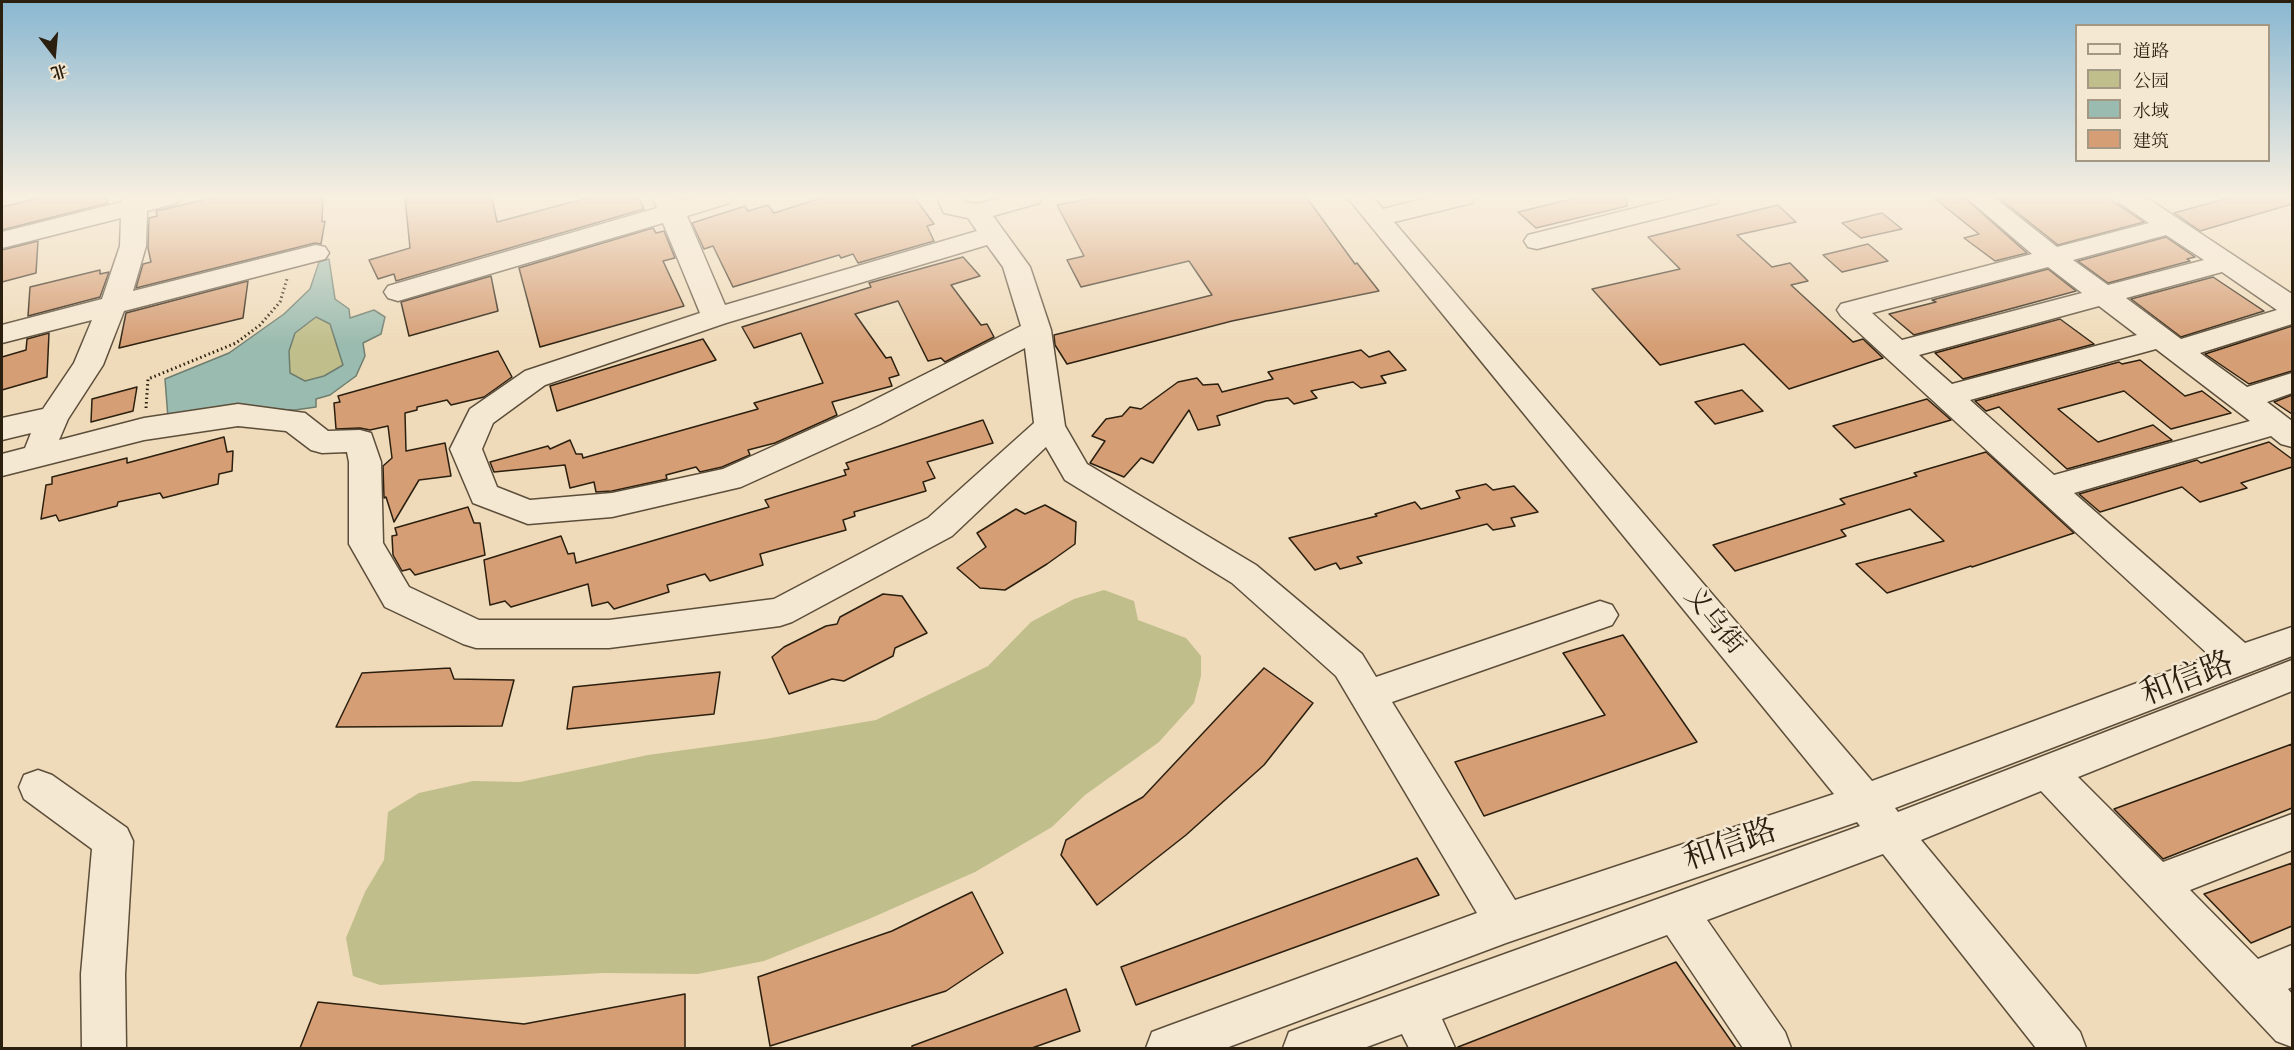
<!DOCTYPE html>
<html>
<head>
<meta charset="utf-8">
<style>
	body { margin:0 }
	#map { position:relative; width:2294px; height:1050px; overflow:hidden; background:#efdbba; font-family:"IM FELL Double Pica","Noto Serif SC",serif }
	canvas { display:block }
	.frame { position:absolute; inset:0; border:3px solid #2b1f0f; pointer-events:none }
	.legend { position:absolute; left:2075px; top:24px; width:195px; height:138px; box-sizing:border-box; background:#f5e8d2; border:2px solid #a49884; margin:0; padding:8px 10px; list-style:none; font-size:18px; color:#2b1f0f }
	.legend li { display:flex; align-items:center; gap:12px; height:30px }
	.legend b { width:30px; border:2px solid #a49884 }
	.north { position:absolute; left:24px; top:24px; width:60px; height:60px; -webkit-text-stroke:4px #f5e8d2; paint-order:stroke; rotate:164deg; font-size:16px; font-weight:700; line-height:24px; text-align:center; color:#2b1f0f }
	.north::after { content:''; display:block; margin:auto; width:21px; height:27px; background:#2b1f0f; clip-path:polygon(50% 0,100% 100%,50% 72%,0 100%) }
</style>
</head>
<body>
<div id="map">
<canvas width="2294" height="1050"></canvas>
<div class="frame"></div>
<ul class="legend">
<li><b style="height:8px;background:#f5e8d2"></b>道路</li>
<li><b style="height:16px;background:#c0be8b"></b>公园</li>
<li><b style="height:16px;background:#9abbaf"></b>水域</li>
<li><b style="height:16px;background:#d59e75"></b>建筑</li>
</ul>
<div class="north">北</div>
</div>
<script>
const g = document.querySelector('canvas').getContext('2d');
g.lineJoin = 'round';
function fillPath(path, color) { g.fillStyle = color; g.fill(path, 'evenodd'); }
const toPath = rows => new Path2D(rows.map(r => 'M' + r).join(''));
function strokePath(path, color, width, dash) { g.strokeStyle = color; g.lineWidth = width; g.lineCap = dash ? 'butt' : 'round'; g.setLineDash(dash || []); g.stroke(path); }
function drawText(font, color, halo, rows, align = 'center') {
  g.font = font + ' "IM FELL Double Pica","Noto Serif SC",serif'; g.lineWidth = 5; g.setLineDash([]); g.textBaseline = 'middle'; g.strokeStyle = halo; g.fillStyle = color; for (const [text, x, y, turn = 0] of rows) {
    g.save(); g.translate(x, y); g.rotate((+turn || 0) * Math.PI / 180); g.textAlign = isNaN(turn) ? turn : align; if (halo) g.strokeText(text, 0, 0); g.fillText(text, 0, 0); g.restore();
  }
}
const green = toPath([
	[316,317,330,324,343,365,324,376,305,381,290,373,289,351,295,333],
	[1104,590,1134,601,1138,620,1186,638,1201,656,1201,676,1194,703,1159,742,1085,795,1052,827,975,872,869,919,764,961,698,974,603,973,380,985,353,976,346,938,365,892,384,860,388,812,419,793,473,781,520,782,648,755,765,739,876,720,988,666,1031,622,1074,599]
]);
const water = toPath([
	[329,259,335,299,349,309,350,318,374,310,385,317,381,334,363,343,365,356,356,376,330,395,316,399,316,407,295,410,235,408,168,418,165,379,229,353,284,314,310,289,319,262,329,259],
	[316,317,330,324,343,365,324,376,305,381,290,373,289,351,295,333,316,317]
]);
const building = toPath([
	[38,198,107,198,108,203,2,230,2,207,38,198],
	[212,198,323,198,322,222,325,221,321,244,315,243,136,288,143,264,151,262,148,248,149,218,157,216,156,211,212,198],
	[405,198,492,198,497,222,587,198,639,198,644,209,396,281,394,274,378,279,369,260,410,248,405,198],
	[821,198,915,198,934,224,927,226,934,241,858,263,853,254,841,258,839,255,733,287,713,246,704,249,692,223,745,206,748,211,768,205,774,213,821,198],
	[1093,198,1307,198,1355,264,1357,263,1379,291,1232,321,1067,364,1055,345,1054,335,1212,295,1189,261,1081,287,1067,260,1084,256,1057,205,1093,198],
	[1576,198,1626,198,1627,206,1536,228,1518,212,1576,198],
	[1934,198,1965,198,2027,253,1995,261,1964,238,1979,234,1934,198],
	[1999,198,2108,198,2144,222,2058,245,1999,198],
	[2228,198,2292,198,2292,204,2200,231,2174,213,2228,198],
	[1778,205,1796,222,1737,235,1772,267,1790,263,1808,281,1791,285,1853,342,1863,339,1883,358,1789,389,1744,344,1660,365,1592,289,1680,269,1648,237,1778,205],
	[1882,213,1902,229,1861,238,1842,223,1882,213],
	[653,228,656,233,664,231,675,258,663,261,684,306,540,347,519,268,653,228],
	[2166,237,2195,257,2187,259,2190,261,2108,283,2078,261,2166,237],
	[38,241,36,273,2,282,2,250,38,241],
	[1868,244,1888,261,1842,272,1823,255,1868,244],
	[963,257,980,276,951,285,981,325,987,324,994,337,945,362,941,358,928,361,898,301,855,314,886,358,891,357,899,375,889,378,892,386,832,402,837,415,775,443,748,450,750,455,722,467,700,472,696,467,666,475,667,479,612,491,596,492,594,482,570,488,565,465,494,472,490,462,548,446,550,449,570,440,576,454,582,454,583,458,758,409,754,403,823,383,801,333,754,348,742,327,871,287,869,283,963,257],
	[2048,269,2076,291,1914,335,1889,314,1936,302,1932,300,2048,269],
	[100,270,100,274,109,272,100,297,28,316,30,287,100,270],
	[491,276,498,311,409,336,401,302,491,276],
	[2213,277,2264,311,2181,337,2131,299,2213,277],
	[248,281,243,318,119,348,126,313,248,281],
	[2060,319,2094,344,1963,379,1935,353,2060,319],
	[2292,326,2292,371,2249,384,2205,354,2292,326],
	[49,333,47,377,2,390,2,357,26,350,27,339,49,333],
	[703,339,716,360,557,411,550,386,703,339],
	[1361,350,1369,357,1389,351,1406,370,1381,376,1386,383,1361,388,1353,382,1311,391,1317,398,1294,404,1288,398,1266,401,1217,416,1220,425,1198,430,1189,410,1153,463,1141,458,1124,477,1090,463,1105,441,1092,436,1106,419,1122,416,1130,407,1141,409,1178,382,1197,378,1203,385,1218,384,1222,392,1273,379,1268,372,1361,350],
	[498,351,512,377,484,397,451,405,447,400,417,407,417,410,405,413,406,451,445,443,451,476,419,480,394,522,386,497,384,498,383,466,392,458,388,426,370,430,360,428,336,429,334,403,340,402,338,396,498,351],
	[2140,360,2185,396,2202,391,2231,413,2171,429,2124,391,2058,409,2098,442,2153,425,2172,440,2067,469,1999,407,1986,411,1975,401,2119,362,2122,364,2140,360],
	[137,387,133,411,91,422,92,399,137,387],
	[1742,390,1763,411,1715,424,1695,402,1742,390],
	[2292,395,2292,414,2274,402,2292,395],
	[1927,399,1951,420,1855,448,1833,426,1927,399],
	[983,420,993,443,927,462,935,478,923,482,926,491,854,512,855,516,843,520,846,530,760,554,763,565,710,581,705,574,667,585,669,592,614,609,608,602,592,606,588,584,511,607,505,601,490,605,484,560,561,536,568,554,574,553,576,563,769,507,765,500,846,475,844,470,849,469,846,463,983,420],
	[224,437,227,452,233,451,232,471,219,474,218,484,163,498,160,493,118,502,117,506,59,521,56,515,41,519,46,485,52,484,52,477,127,458,127,463,224,437],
	[2269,442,2292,459,2292,467,2241,483,2247,488,2200,502,2182,487,2100,512,2079,494,2197,460,2201,463,2269,442],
	[1986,452,2074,533,1972,567,1971,566,1887,593,1856,564,1944,541,1910,509,1841,530,1846,536,1735,571,1713,545,1845,504,1840,499,1917,476,1914,473,1986,452],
	[1486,484,1493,490,1514,486,1538,512,1511,518,1515,526,1493,530,1487,524,1357,557,1362,563,1340,569,1336,563,1315,570,1289,538,1377,516,1375,514,1415,502,1421,509,1460,498,1456,491,1486,484],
	[1045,505,1076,522,1075,544,1047,564,1005,590,980,588,957,568,986,547,977,533,1016,509,1025,514,1045,505],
	[468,507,474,523,480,523,485,555,415,575,410,569,402,571,393,555,392,536,397,535,395,528,468,507],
	[883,594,902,596,927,633,895,648,893,656,844,681,832,679,789,694,772,657,784,647,826,626,837,624,840,617,883,594],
	[1623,635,1697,742,1484,816,1455,762,1605,715,1563,653,1623,635],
	[450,668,454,679,514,680,502,726,336,727,362,673,450,668],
	[1264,668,1313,703,1264,765,1186,835,1097,905,1061,855,1066,840,1143,797,1264,668],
	[720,672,714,714,567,729,573,687,720,672],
	[2292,744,2292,808,2163,859,2114,809,2292,744],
	[1417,858,1439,895,1136,1005,1121,967,1417,858],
	[2292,863,2292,926,2251,943,2204,894,2292,863],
	[972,892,1003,953,946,991,770,1046,758,977,892,931,972,892],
	[1676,962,1736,1048,1459,1048,1458,1047,1676,962],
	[1066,989,1080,1031,1032,1048,912,1048,912,1046,1066,989],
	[685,994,685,1048,300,1048,318,1002,524,1024,685,994]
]);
const path = toPath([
	[146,408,148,379,236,343,260,325,280,302,287,279]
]);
const minor = toPath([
	[122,198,180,198,177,203,147,211,146,246,133,291,316,245,325,247,329,253,325,259,124,311,103,365,68,419,59,440,144,418,238,404,305,413,328,431,360,430,371,433,381,462,383,543,409,587,479,620,609,620,774,599,928,518,1034,423,1025,348,880,424,741,487,612,517,528,524,473,503,450,449,470,409,525,371,700,313,663,223,398,301,388,298,384,292,388,286,657,208,653,198,679,198,680,201,691,198,732,198,729,203,687,216,725,305,977,231,968,218,944,213,937,198,963,198,964,202,977,204,999,198,1042,198,1039,203,993,216,1030,267,1051,330,1065,426,1087,464,1256,565,1362,654,1376,677,1600,601,1612,605,1618,615,1612,625,1392,702,1515,900,1834,794,1348,198,1374,198,1383,209,1427,198,1475,198,1472,203,1394,222,1872,781,2210,656,1841,316,1837,310,1841,304,2032,254,1967,198,1995,198,2057,247,2149,223,2120,203,2117,198,2147,198,2292,294,2292,324,2200,353,2247,387,2292,373,2292,393,2267,402,2292,421,2292,447,2281,444,2271,436,2074,493,2245,643,2292,627,2292,656,1895,808,1898,812,2292,660,2292,691,2078,777,2163,862,2292,814,2292,850,2190,890,2258,959,2292,945,2292,987,2288,989,2292,994,2292,1047,2276,1041,2041,791,1921,840,2080,1032,2086,1048,2036,1048,1883,854,1707,920,1785,1032,1791,1048,1743,1048,1667,935,1442,1019,1455,1048,1409,1048,1402,1034,1364,1048,1283,1048,1289,1032,1305,1026,1860,826,1857,822,1506,943,1226,1048,1146,1048,1152,1032,1168,1026,1477,913,1336,676,1232,583,1065,480,1046,447,952,536,792,622,780,626,609,648,476,648,463,644,385,607,349,544,349,462,347,452,322,453,311,450,286,431,238,426,144,440,2,476,2,454,25,448,31,433,2,440,2,418,43,409,74,363,92,320,2,343,2,325,102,299,120,246,121,218,2,248,2,232,122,202,122,198],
	[2166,235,2204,260,2108,285,2073,260,2166,235],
	[987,245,1003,267,1021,326,858,408,723,469,612,493,530,500,497,487,482,449,493,423,545,385,726,323,987,245],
	[2048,267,2082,293,1902,340,1872,313,2048,267],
	[2222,272,2277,310,2181,339,2126,298,2222,272],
	[2099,306,2137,335,1952,384,1919,355,2099,306],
	[2156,349,2250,421,2054,475,1970,400,2156,349],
	[1675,198,1720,198,1717,203,1537,249,1528,247,1524,241,1528,235,1675,198],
	[38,770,52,775,127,828,133,841,125,974,126,1048,82,1048,81,974,92,849,24,799,19,787,24,775,38,770]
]);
const streetNames = [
	["义乌街",1713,622,50]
];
const nearStreetnames = [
	["和信路",2188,681,-21],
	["和信路",1731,847,-19]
];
fillPath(green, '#c0be8b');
fillPath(water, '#9abbaf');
strokePath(water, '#6e7d6f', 1.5);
fillPath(building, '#d59e75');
strokePath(building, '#2b1f0f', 1.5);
strokePath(minor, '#5c4e3a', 3);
strokePath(path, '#2b1f0f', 3, [1.5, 3]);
fillPath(minor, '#f5e8d2');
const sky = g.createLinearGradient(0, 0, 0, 345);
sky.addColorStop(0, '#89b7d1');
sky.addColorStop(0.57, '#f8efe0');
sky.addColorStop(1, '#f8efe000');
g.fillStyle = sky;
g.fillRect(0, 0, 2294, 345);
drawText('26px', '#2b1f0f', '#f5e8d2', streetNames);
drawText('32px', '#2b1f0f', '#f5e8d2', nearStreetnames);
</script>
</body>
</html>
